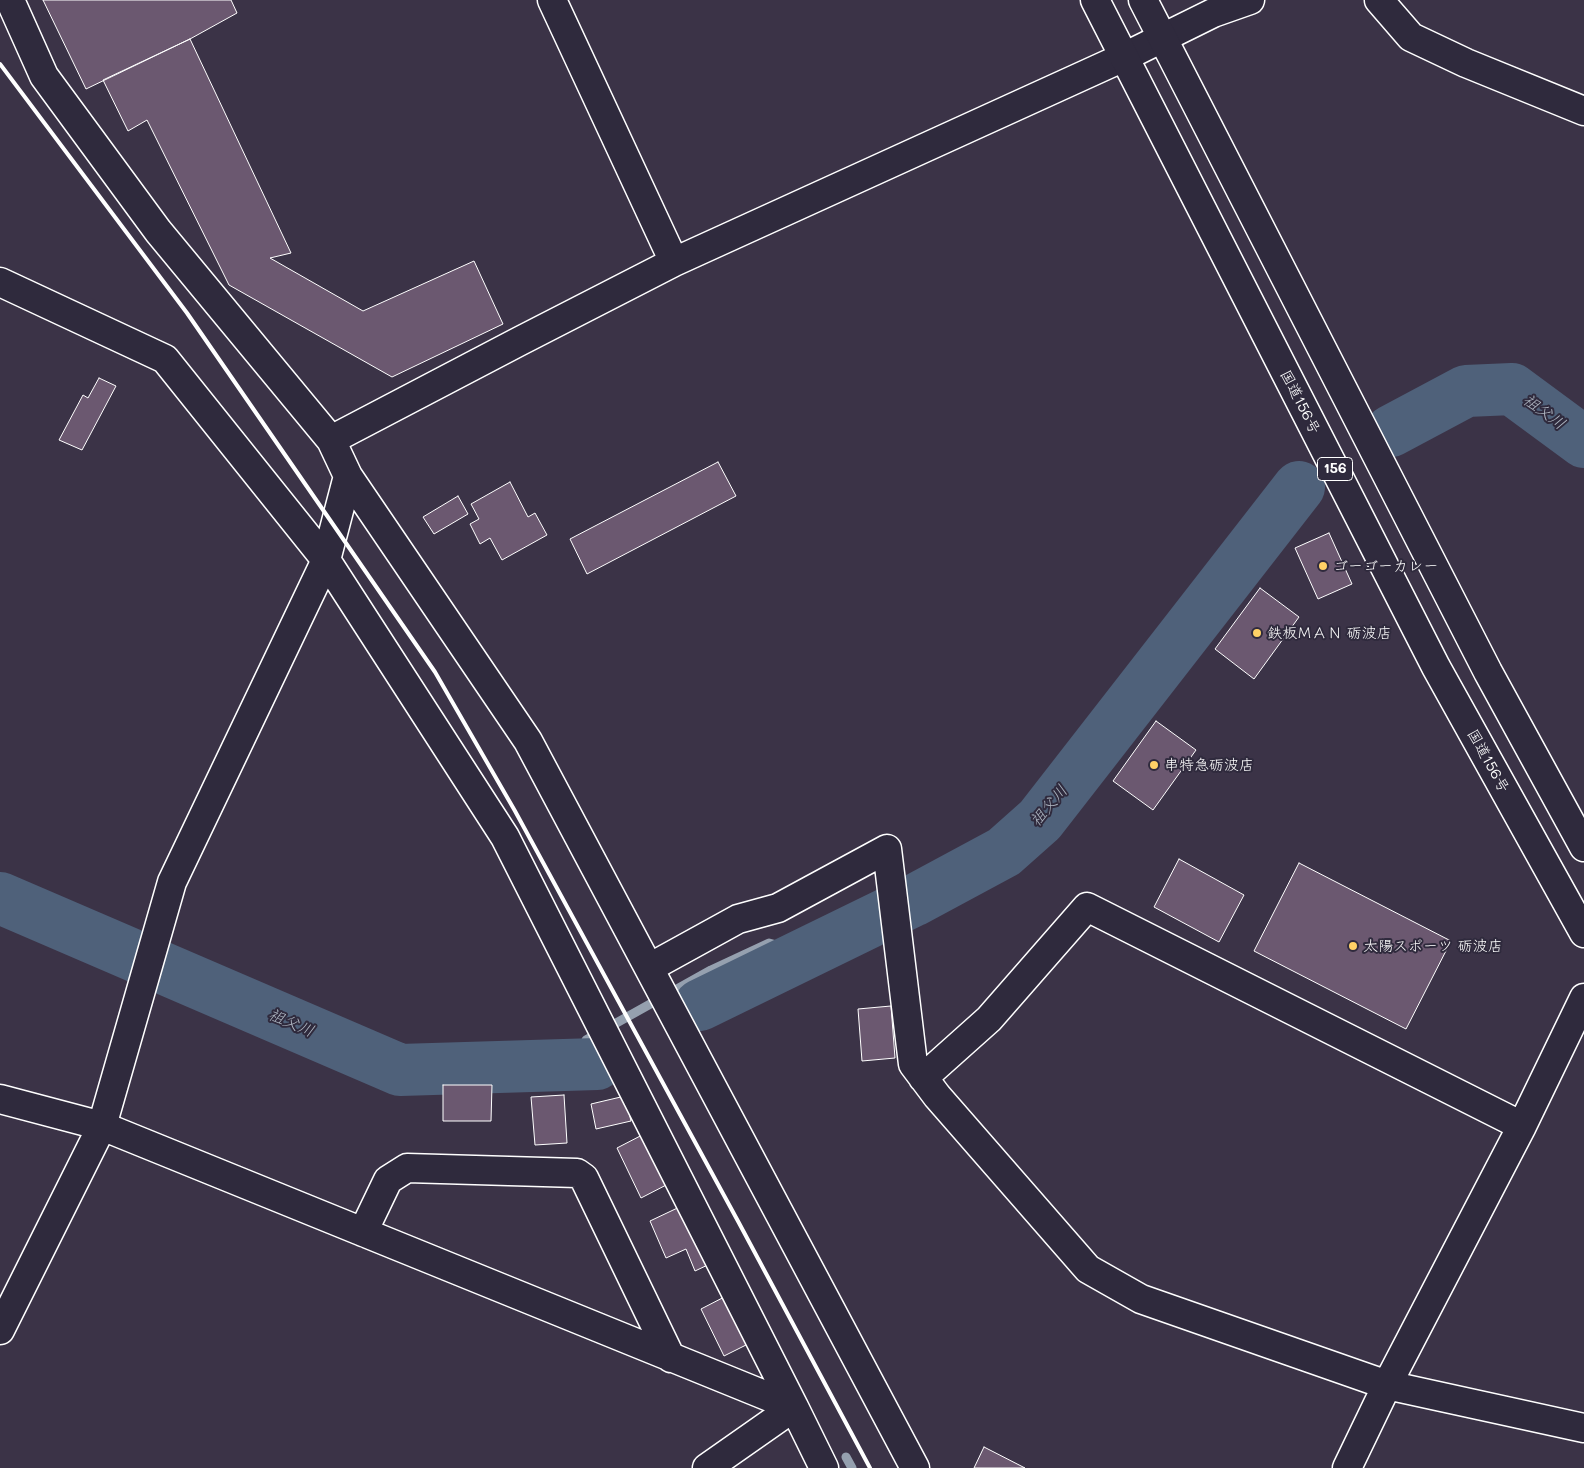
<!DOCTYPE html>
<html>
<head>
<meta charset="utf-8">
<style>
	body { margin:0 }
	canvas { display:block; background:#3b3347 }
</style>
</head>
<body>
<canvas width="1584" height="1468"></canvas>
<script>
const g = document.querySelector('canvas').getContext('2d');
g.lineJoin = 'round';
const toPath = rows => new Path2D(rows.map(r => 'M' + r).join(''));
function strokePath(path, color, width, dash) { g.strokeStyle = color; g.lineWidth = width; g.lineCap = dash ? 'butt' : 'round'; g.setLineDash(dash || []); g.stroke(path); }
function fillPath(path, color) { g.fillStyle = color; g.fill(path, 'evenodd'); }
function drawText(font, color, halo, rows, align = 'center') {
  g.font = font + ' Mali,"Klee One",sans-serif'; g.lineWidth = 4; g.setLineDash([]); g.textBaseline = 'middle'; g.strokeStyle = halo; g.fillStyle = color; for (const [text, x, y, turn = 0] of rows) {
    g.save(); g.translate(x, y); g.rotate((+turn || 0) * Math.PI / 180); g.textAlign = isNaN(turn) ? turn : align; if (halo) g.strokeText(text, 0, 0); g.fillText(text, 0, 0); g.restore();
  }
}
const stream = toPath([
	[586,1040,711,970,769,943,807,953],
	[846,1457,852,1468]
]);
const river = toPath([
	[1391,431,1466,391,1512,389,1584,442],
	[0,898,400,1070,597,1064],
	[700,1005,913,901,1004,852,1040,820,1299,487]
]);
const building = toPath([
	[43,0,231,0,237,13,190,39,86,89,43,0],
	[190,39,291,253,270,258,363,311,474,261,503,324,392,377,229,285,147,120,128,131,103,80,190,39],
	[99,378,116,386,82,450,59,440,83,395,88,398,99,378],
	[718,462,736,496,587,574,570,539,718,462],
	[510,482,528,517,535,513,547,535,502,560,490,538,480,544,470,524,479,519,471,504,510,482],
	[458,496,468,514,434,534,423,517,458,496],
	[1329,533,1352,584,1318,599,1295,548,1329,533],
	[1260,588,1299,617,1254,679,1215,649,1260,588],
	[1156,721,1196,750,1153,810,1113,781,1156,721],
	[1179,859,1244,895,1219,942,1154,907,1179,859],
	[1299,863,1451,941,1406,1029,1254,951,1299,863],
	[891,1006,895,1058,862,1061,858,1009,891,1006],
	[443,1085,492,1085,491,1121,443,1121,443,1085],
	[564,1095,567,1143,535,1145,531,1097,564,1095],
	[625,1096,631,1121,596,1129,591,1104,625,1096],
	[648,1132,672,1182,641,1198,617,1148,648,1132],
	[688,1203,714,1262,695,1271,686,1249,666,1258,650,1221,688,1203],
	[732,1293,756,1340,724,1356,701,1309,732,1293],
	[984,1447,1025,1468,974,1468,984,1447]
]);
const minor = toPath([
	[10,0,44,76,158,231,331,440,348,476,528,741,915,1468],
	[552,0,674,262],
	[1379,0,1411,37,1466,63,1584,111],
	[0,282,165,359,326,560,505,837,794,1407,707,1468],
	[331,440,520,341,674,262,1124,57,1213,13,1250,0],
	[649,968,738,919,778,908,887,849,913,1064,937,1096,1088,1269,1141,1299,1387,1385,1584,1428],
	[923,1078,989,1019,1087,907,1522,1126],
	[0,1099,102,1126,794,1407,824,1468],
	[363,1232,388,1180,407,1168,577,1173,584,1178,671,1358],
	[0,1330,102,1126,172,882,326,560,348,476],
	[1347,1468,1387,1385,1522,1126,1584,998]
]);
const trunk = toPath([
	[1095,0,1436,667,1584,933],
	[1143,0,1488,672,1584,847]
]);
const rail = toPath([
	[0,64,187,313,435,672,515,811,739,1223,870,1468]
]);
const markers = [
	[1323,566,5,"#ffd166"],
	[1257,633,5,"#ffd166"],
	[1154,765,5,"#ffd166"],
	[1353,946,5,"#ffd166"]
];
const shields = [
	[1335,469,35]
];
const shieldNames = [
	["156",1335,469]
];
const streetNames = [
	["国道156号",1300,402,63],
	["国道156号",1488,761,61]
];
const poiNames = [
	["ゴーゴーカレー",1333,566],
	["鉄板ＭＡＮ 砺波店",1267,633],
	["串特急砺波店",1164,765],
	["太陽スポーツ 砺波店",1363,946]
];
const waterNames = [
	["祖父川",1544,412,36],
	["祖父川",1049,806,-50],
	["祖父川",291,1023,23]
];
strokePath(stream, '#95a0af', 9);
strokePath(river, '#4f617a', 52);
fillPath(building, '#6b5870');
strokePath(building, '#fff', 1);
strokePath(minor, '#fff', 31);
strokePath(trunk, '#fff', 31);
strokePath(minor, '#2f2a3d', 28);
strokePath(trunk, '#2f2a3d', 28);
strokePath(rail, '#fff', 4);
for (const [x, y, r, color] of markers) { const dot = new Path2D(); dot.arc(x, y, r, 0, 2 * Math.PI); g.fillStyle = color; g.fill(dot); strokePath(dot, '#2f2a3d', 2); }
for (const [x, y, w] of shields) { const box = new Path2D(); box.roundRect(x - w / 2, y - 11.5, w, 23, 4); g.fillStyle = '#2f2a3d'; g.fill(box); strokePath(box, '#fff', 1); }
drawText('bold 14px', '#fff', null, shieldNames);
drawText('15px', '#fff', '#2f2a3d', streetNames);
drawText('15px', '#fff', '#2f2a3d', poiNames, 'left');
drawText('italic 16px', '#b0b8c3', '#2f2a3d', waterNames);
</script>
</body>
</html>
